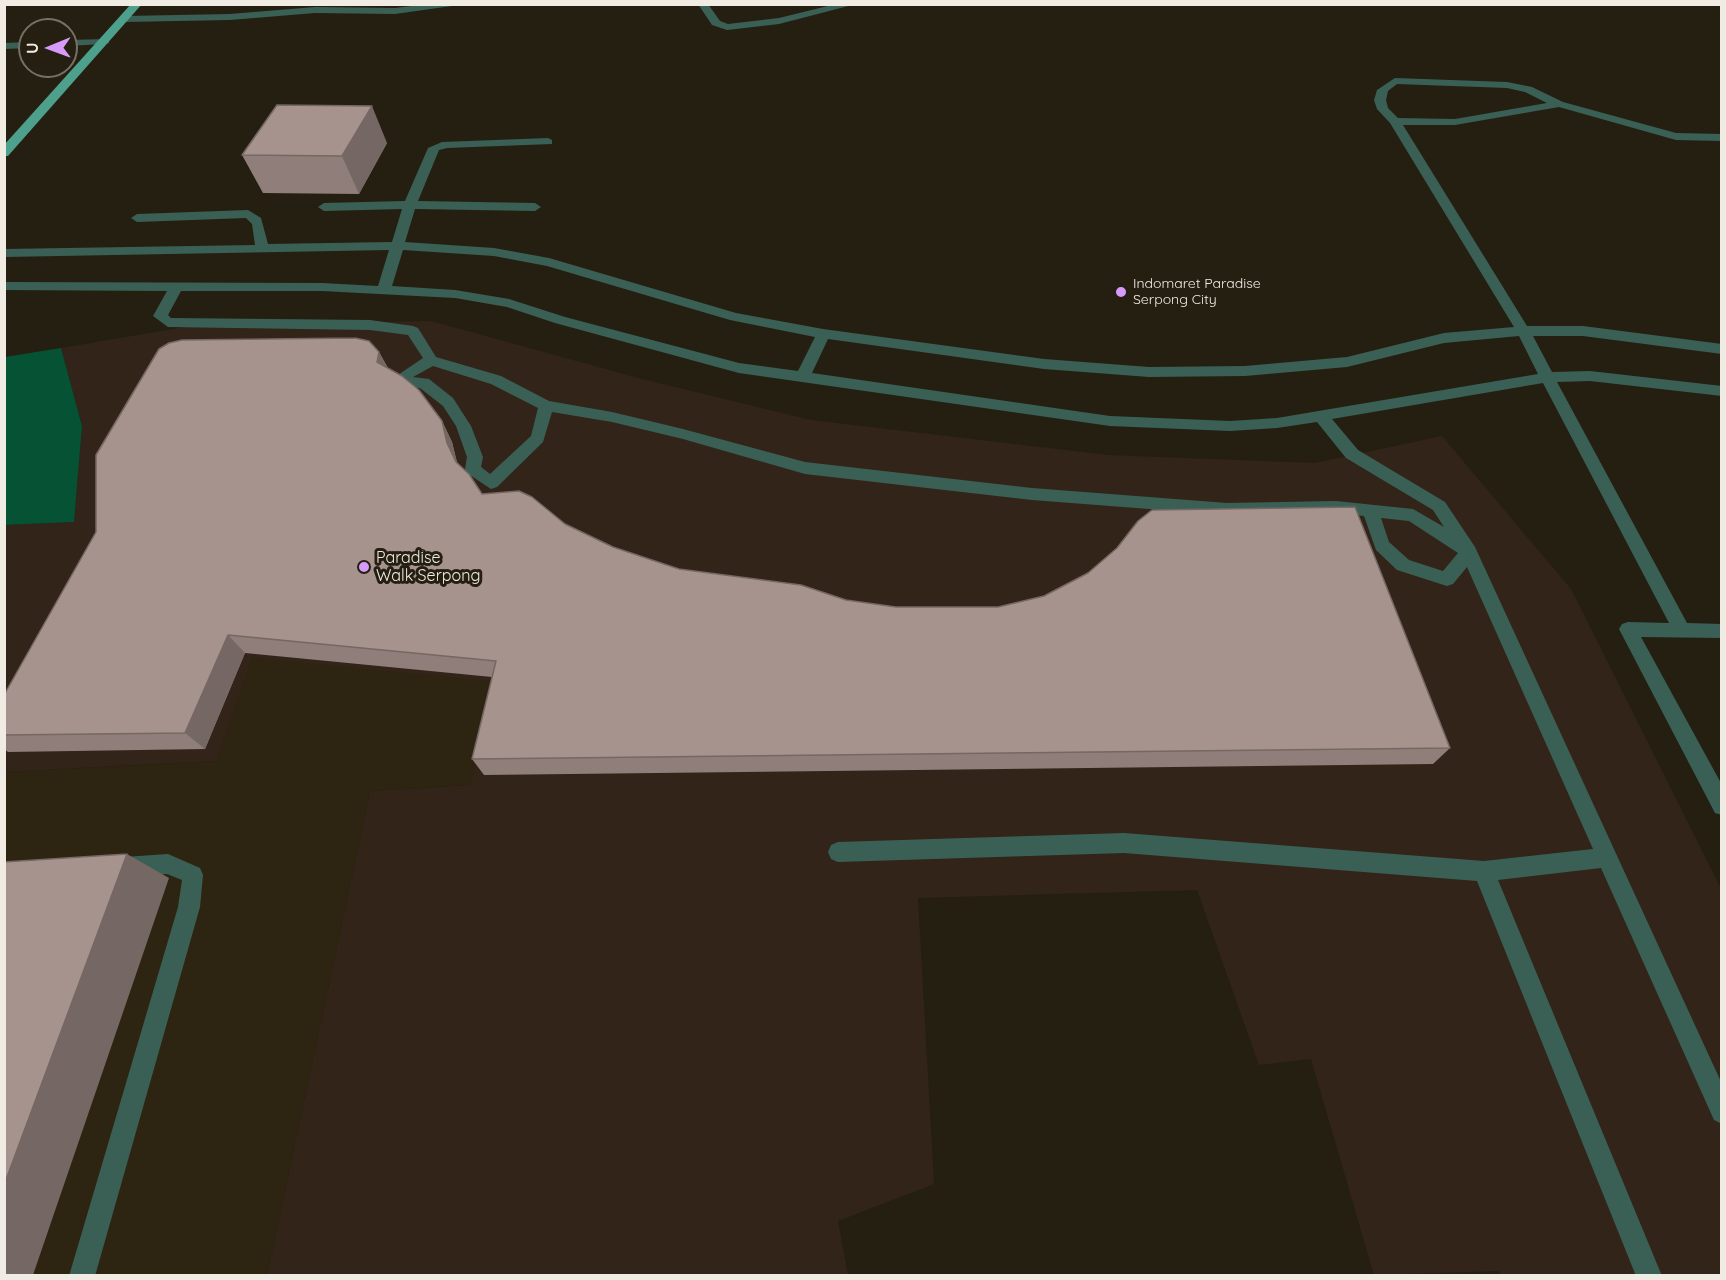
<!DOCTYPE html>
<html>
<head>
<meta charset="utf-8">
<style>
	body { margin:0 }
	#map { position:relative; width:1726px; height:1280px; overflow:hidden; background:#251f12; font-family:Quicksand,sans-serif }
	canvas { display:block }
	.frame { position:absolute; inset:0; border:6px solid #f0ece3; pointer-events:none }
	.north { position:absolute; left:18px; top:18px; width:60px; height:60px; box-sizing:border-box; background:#251f12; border:2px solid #767166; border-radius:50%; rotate:269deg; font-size:16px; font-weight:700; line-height:24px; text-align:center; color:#f0ece3 }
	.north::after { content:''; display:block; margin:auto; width:21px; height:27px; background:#d69bfa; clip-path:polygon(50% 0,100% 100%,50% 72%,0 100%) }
</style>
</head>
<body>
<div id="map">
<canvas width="1726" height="1280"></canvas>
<div class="frame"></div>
<div class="north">U</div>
</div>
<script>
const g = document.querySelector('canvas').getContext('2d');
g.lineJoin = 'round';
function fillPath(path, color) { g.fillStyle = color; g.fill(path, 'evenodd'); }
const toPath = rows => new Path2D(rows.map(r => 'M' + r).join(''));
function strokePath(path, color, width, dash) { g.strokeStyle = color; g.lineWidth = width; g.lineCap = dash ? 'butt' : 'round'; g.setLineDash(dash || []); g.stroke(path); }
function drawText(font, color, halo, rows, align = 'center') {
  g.font = font + ' Quicksand,sans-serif'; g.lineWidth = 6; g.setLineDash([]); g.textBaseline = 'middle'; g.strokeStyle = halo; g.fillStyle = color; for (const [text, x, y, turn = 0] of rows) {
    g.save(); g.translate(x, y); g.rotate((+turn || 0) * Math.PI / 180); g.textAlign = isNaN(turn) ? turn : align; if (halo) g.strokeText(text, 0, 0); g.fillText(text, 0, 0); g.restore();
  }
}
const commercial = toPath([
	[431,321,642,379,811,420,1108,455,1315,463,1442,436,1571,589,1721,889,1721,1275,1501,1276,1498,1271,1374,1275,1311,1059,1259,1065,1197,890,918,898,934,1184,838,1221,848,1275,267,1275,370,791,471,785,216,761,5,772,5,525,74,522,82,426,61,348,197,325]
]);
const built = toPath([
	[252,658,495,682,471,785,370,791,267,1275,5,1276,5,772,216,761]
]);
const green = toPath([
	[61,348,82,426,74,522,5,525,5,357]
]);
const minor = toPath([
	[428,4,466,4,395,14,315,13,230,20,124,22,119,19,124,16,230,14,315,7,395,8,428,4],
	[698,4,708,4,720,21,728,24,779,18,836,4,856,4,779,24,727,30,712,25,698,4],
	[109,39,109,43,105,44,66,46,66,40,109,39],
	[30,42,30,48,4,49,4,43,30,42],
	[1395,78,1507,82,1532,87,1563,102,1676,133,1722,134,1722,141,1676,140,1559,107,1455,125,1403,125,1527,326,1583,326,1722,344,1722,354,1583,336,1533,336,1552,372,1590,371,1722,386,1722,396,1590,381,1557,382,1687,623,1722,624,1722,638,1641,637,1722,785,1722,815,1715,813,1619,629,1622,624,1628,622,1669,623,1543,383,1332,419,1358,450,1445,502,1475,547,1722,1084,1722,1124,1714,1120,1601,868,1498,880,1662,1276,1636,1276,1477,881,1124,853,838,862,831,859,828,852,831,845,838,842,1124,833,1484,861,1593,849,1467,567,1453,584,1447,586,1397,570,1376,550,1364,516,1336,513,1227,515,1032,500,805,474,683,439,612,422,552,412,543,442,497,487,491,489,467,473,465,469,467,457,456,426,443,406,420,388,396,386,389,381,423,358,408,335,370,330,168,327,153,316,167,291,4,290,4,282,322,283,378,286,389,250,4,257,4,249,255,245,252,224,246,218,137,222,131,218,137,214,248,210,261,218,268,244,392,242,402,209,324,211,318,207,324,203,405,201,428,148,442,142,548,138,552,140,552,144,447,148,439,150,418,201,535,203,541,207,535,211,415,209,405,242,494,248,549,258,736,313,823,329,1044,359,1149,367,1245,366,1347,357,1444,333,1514,327,1390,123,1377,109,1374,100,1377,90,1395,78],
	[1397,84,1507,88,1525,92,1547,103,1455,119,1398,118,1388,108,1386,100,1388,91,1397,84],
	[403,250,494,256,547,266,730,320,815,337,798,371,739,363,565,317,509,299,455,290,392,286,403,250],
	[181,291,322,291,455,298,507,307,555,323,739,373,1110,426,1230,431,1277,428,1317,422,1346,458,1433,510,1444,527,1413,509,1336,501,1227,503,1032,488,805,462,683,429,612,412,549,401,501,376,436,357,418,328,413,326,370,320,171,318,168,315,181,291],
	[1519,336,1538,374,1277,418,1230,421,1110,416,812,373,828,339,1044,369,1149,377,1245,376,1347,367,1444,343,1519,336],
	[433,366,491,384,538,408,531,436,490,474,481,467,483,457,471,426,453,398,429,379,413,377,433,366],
	[1381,518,1409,521,1458,553,1443,571,1409,560,1389,542,1381,518],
	[168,854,200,868,203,875,200,907,95,1276,69,1276,178,907,182,880,167,874,124,877,117,874,114,867,117,860,124,857,168,854]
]);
const major = toPath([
	[131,4,142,4,8,156,4,156,4,145,131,4]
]);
const wall = toPath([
	[387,143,359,194,263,193,242,155],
	[379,352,388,368,442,421,452,442,457,462,482,494,565,524,613,547,679,569,846,600,1450,748,1433,764,484,775,472,759,492,677,245,653,205,749,8,752,4,749,4,695]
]);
const shadedWall = toPath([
	[372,106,387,143,359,194,342,156],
	[379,352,390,372,377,362],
	[442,421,452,442,457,463,447,443],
	[228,635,245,653,205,749,185,733],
	[127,854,169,878,33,1275,4,1275,4,1185]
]);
const building = toPath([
	[277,105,372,106,342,156,242,155,277,105],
	[355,338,369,341,379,352,377,362,402,376,419,390,442,421,447,443,456,462,469,474,482,494,519,491,532,497,565,524,613,547,679,569,801,585,846,600,896,607,998,607,1044,596,1088,573,1117,548,1138,521,1152,510,1355,507,1450,748,472,759,496,661,228,635,185,733,4,735,4,695,96,532,96,455,159,349,169,343,182,340,355,338],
	[127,854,4,1185,4,862,127,854]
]);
const markers = [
	[1121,292,6,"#d69bfa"],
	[364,567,6,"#d69bfa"]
];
const farPoinames = [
	["Indomaret Paradise",1133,284],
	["Serpong City",1133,300]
];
const poiNames = [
	["Paradise",376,558],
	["Walk Serpong",376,576]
];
fillPath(commercial, '#322418');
fillPath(built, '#2d2511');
fillPath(green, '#055235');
fillPath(minor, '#3a6056');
fillPath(major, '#4da08c');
fillPath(wall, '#907e7a');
fillPath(shadedWall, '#756763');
fillPath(building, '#a7938e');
strokePath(building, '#756763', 1.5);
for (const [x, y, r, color] of markers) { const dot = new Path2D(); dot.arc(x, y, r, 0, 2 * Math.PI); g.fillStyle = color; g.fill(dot); strokePath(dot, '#251f12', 2); }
drawText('14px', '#f0ece3', '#251f12', farPoinames, 'left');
drawText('16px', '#f0ece3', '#251f12', poiNames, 'left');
</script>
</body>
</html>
